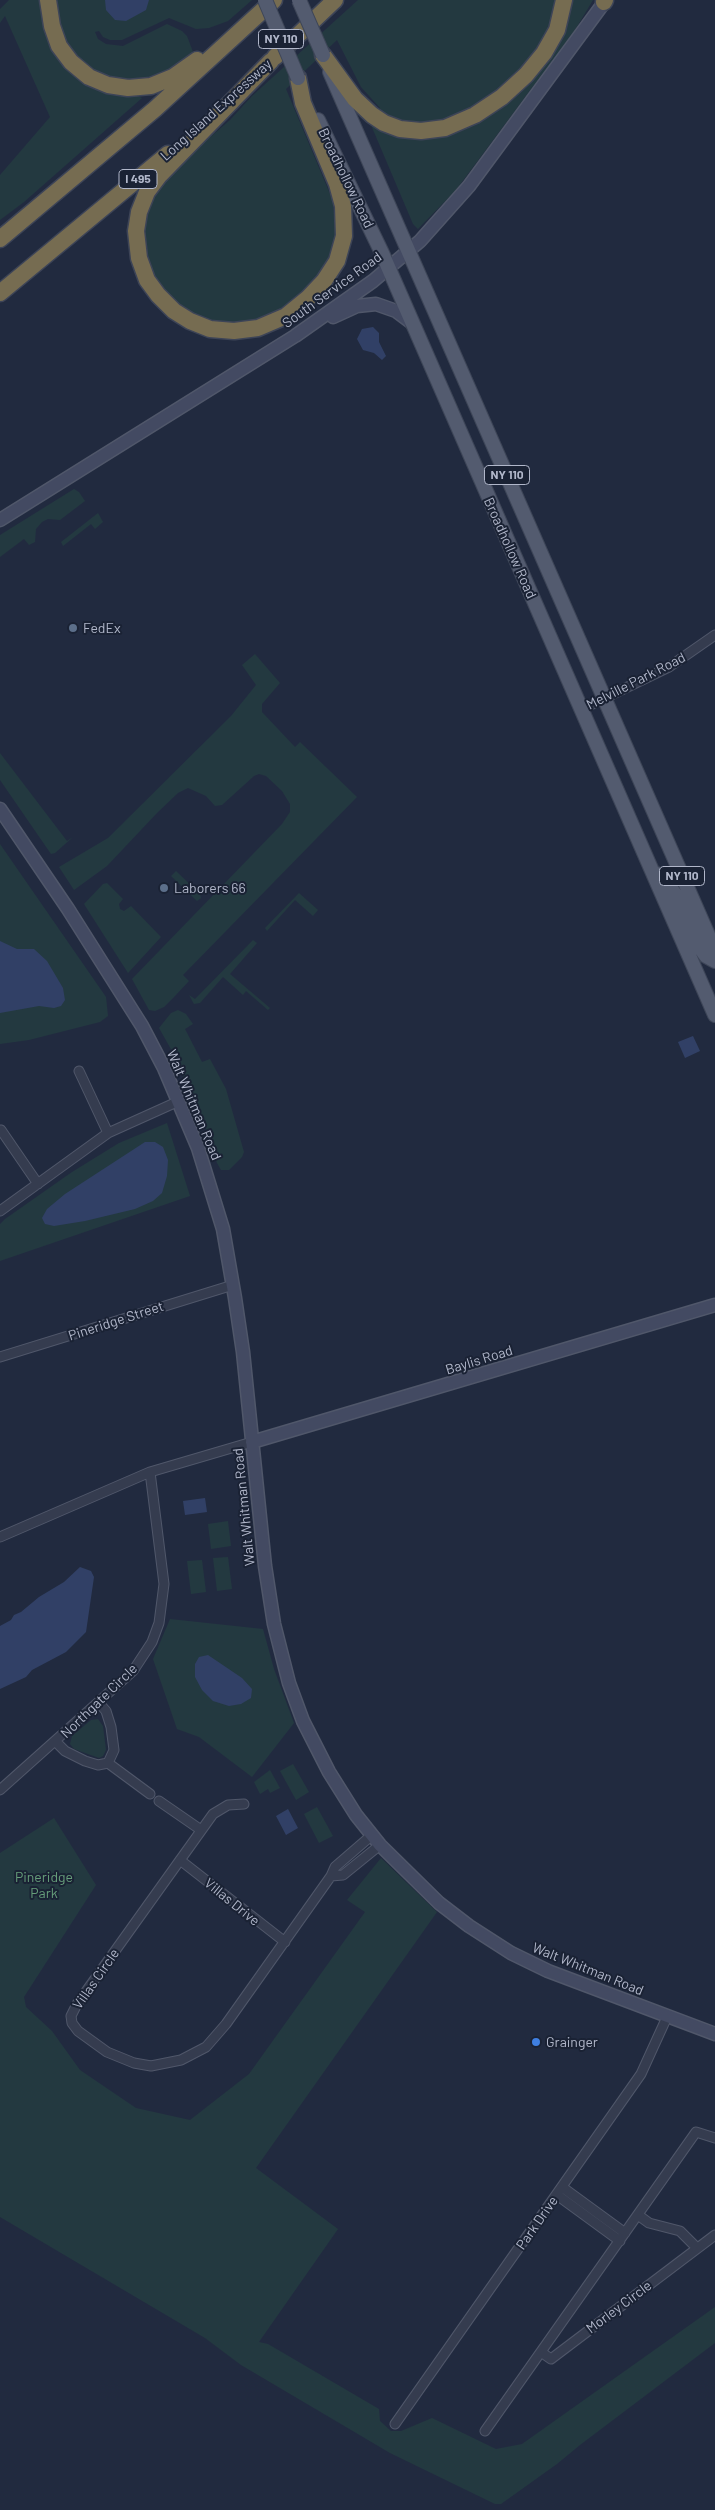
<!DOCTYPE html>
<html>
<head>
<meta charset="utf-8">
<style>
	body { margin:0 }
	canvas { display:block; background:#212a3f }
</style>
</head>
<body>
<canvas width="715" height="2510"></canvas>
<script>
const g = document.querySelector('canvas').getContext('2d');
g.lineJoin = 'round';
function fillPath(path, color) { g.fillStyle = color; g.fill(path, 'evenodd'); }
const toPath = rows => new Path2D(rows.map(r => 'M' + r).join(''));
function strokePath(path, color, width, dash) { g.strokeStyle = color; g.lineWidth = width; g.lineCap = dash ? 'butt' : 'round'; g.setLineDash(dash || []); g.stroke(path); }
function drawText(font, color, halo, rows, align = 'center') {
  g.font = font + ' Barlow,sans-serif'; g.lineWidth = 4; g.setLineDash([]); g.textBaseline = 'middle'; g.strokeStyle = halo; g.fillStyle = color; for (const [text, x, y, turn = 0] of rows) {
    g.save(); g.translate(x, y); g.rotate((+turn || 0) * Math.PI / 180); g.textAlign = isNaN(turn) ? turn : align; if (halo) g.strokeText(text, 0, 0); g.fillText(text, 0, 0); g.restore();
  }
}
const green = toPath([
	[9,0,41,0,62,59,142,98,24,202,0,220,0,175,50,117,5,16,0,23,0,9],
	[54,0,252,0,228,21,209,28,196,29,169,18,122,40,110,40,103,37,99,31,95,32,98,39,106,44,123,46,167,24,182,31,187,36,193,52,175,69,131,84,107,79,79,64,61,40],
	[358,0,559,0,544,45,517,77,482,103,450,121,421,126,398,123,378,112,380,108,361,87,337,40,286,89,333,201,335,228,338,230,333,256,314,286,284,309,254,323,219,325,190,316,165,298,148,271,140,232,150,195,167,174,230,120,252,96],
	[571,0,593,0,575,30,456,190,418,229,413,224,371,125,372,123,400,136,504,102],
	[74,489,79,492,85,501,60,520,48,519,42,522,36,529,35,542,29,545,24,539,0,557,0,535],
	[98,513,103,522,95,529,91,524,63,546,61,542],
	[255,654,280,683,262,704,262,712,295,747,300,742,357,797,183,975,189,981,175,996,164,1007,155,1011,149,1010,132,979,282,824,290,812,290,804,282,791,266,776,259,774,254,776,222,805,215,806,206,796,188,788,178,793,157,813,107,866,74,890,59,867,108,838,231,716,256,685,242,665],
	[0,753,67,841,73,837,55,853,51,854,0,780],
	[0,844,106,997,108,1016,100,1022,29,1040,0,1044],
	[176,871,200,894,201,898,197,901,171,876],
	[107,883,123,899,119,904,120,909,124,911,131,906,161,937,128,973,84,904,103,884],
	[299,893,318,910,313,916,295,900,267,931,265,928],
	[253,940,257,943,230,974,270,1008,268,1010,246,991,243,995,223,977,200,1003,194,1004,189,995,195,999],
	[178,1010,186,1014,193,1024,185,1029,202,1062,210,1059,226,1089,244,1152,242,1157,229,1170,221,1170,217,1163,204,1123,172,1051,159,1028,171,1013],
	[167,1123,190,1196,0,1261,0,1224,5,1219,72,1172,119,1143],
	[228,1521,231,1546,211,1549,208,1524],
	[228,1557,232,1589,217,1591,213,1558],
	[202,1560,206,1592,191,1594,187,1561],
	[170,1619,263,1629,274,1669,294,1723,252,1777,199,1737,177,1729,153,1659],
	[98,1719,103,1726,106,1750,103,1756,99,1758,74,1749,70,1744,72,1736,91,1720],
	[293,1764,309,1792,296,1800,280,1771],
	[270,1770,280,1788,270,1793,268,1789,260,1794,254,1782],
	[317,1807,333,1836,319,1843,304,1814],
	[54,1818,96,1885,24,1997,26,2007,52,2031,80,2070,136,2108,190,2120,249,2074,365,1912,347,1900,381,1858,437,1912,256,2168,338,2229,259,2342,268,2344,379,2409,380,2421,391,2431,401,2431,432,2418,496,2449,522,2444,715,2307,715,2343,580,2445,557,2464,501,2504,495,2504,390,2453,241,2365,205,2338,0,2217,0,1853]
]);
const water = toPath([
	[105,0,149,0,146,10,126,21,115,20,106,10],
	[373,327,379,333,379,342,386,356,382,360,374,353,363,350,357,339,362,329],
	[0,941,17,949,34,949,47,961,63,988,65,1000,61,1006,54,1008,39,1006,0,1013],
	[693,1036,700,1051,685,1058,678,1042],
	[145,1142,155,1142,163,1147,168,1160,167,1176,162,1193,153,1201,135,1209,85,1221,54,1226,45,1224,42,1218,47,1209,65,1194],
	[205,1498,207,1512,185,1515,183,1501],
	[80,1567,91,1571,94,1577,86,1632,66,1652,32,1670,26,1677,0,1689,0,1626,11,1620,14,1615,21,1612,39,1597,64,1582],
	[208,1655,242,1678,252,1689,251,1698,241,1704,229,1706,213,1701,202,1690,195,1677,195,1664,199,1657],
	[288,1809,298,1828,286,1835,276,1816]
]);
const street = toPath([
	[580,710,669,667,715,635],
	[79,1071,108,1133],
	[1,1130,38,1184],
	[0,1211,108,1133,179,1101],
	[0,1357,233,1285],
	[0,1537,150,1472,252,1442],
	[56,1742,65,1751,85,1761,98,1765,108,1763,114,1750,111,1727,106,1711,99,1703],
	[108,1763,150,1794],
	[0,1790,133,1671,152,1642,159,1623,164,1584,150,1472],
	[159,1801,201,1830],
	[244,1804,228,1805,213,1814,77,2004,71,2016,72,2023,78,2031,107,2052,134,2063,151,2066,181,2060,206,2047,226,2024,331,1876,335,1867,372,1835],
	[180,1860,285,1942],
	[331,1876,343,1875,380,1845],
	[562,2187,625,2233],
	[557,2195,620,2241],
	[638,2215,649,2223,680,2231,697,2248],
	[541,2352,551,2359,715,2235],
	[395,2424,641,2074,667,2017],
	[485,2431,696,2132,715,2138]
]);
const secondary = toPath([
	[333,317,357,306,376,304,396,311,412,323],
	[0,520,295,336,373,281,420,241,469,186,606,0],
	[0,809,68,909,142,1026,164,1068,198,1148,223,1229,235,1298,243,1352,265,1566,274,1624,289,1683,303,1721,329,1772,356,1815,380,1845,439,1903,469,1926,511,1953,548,1971,715,2034],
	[252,1442,715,1305]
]);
const primary = toPath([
	[330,72,715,951],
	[318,120,382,253,715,1015],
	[657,874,667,883,677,897,698,945,706,956,715,961]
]);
const highway = toPath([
	[48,0,52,26,59,46,71,62,89,77,108,85,128,88,151,86,173,77,197,60],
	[604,2,605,0],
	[323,55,355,99,372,115,384,123,400,129,421,131,445,128,475,115,502,97,526,75,544,53,557,30,564,0],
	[275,57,335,0],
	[271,61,159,176,147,192,139,212,136,231,139,258,147,280,158,295,174,311,190,321,210,329,234,331,258,328,286,316,308,298,324,281,337,261,344,236,343,206,337,184,303,103,298,78],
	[0,239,155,109,274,0],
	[0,293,168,154]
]);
const primaryBridge = toPath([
	[265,0,298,78],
	[299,0,323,55]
]);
const markers = [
	[73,628,5,"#5c6f8a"],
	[164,888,5,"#5c6f8a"],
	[536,2042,5,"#3f7fe0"]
];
const shields = [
	[281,39,45],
	[138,179,38],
	[507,475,45],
	[682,876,45]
];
const shieldNames = [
	["NY 110",281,39],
	["I 495",138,179],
	["NY 110",507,475],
	["NY 110",682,876]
];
const streetNames = [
	["Long Island Expressway",216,110,-42],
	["Broadhollow Road",346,178,64],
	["South Service Road",332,290,-36],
	["Broadhollow Road",510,548,66],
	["Melville Park Road",636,681,-27],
	["Walt Whitman Road",194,1105,67],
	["Pineridge Street",116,1321,-18],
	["Baylis Road",479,1360,-17],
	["Walt Whitman Road",244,1507,-96],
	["Northgate Circle",99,1701,-44],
	["Villas Drive",232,1902,39],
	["Walt Whitman Road",588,1969,22],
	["Villas Circle",96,1979,-55],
	["Park Drive",537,2223,-55],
	["Morley Circle",619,2307,-37]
];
const poiNames = [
	["FedEx",83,628],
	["Laborers 66",174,888],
	["Grainger",546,2042]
];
const parkNames = [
	["Pineridge",44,1877],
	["Park",44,1893]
];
fillPath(green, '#233940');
fillPath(water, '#314066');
strokePath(street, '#50576a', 11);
strokePath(secondary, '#50576a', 15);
strokePath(primary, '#3e4658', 16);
strokePath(highway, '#3d4457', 19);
strokePath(street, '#353c4f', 9);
strokePath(secondary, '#434a62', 12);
strokePath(primary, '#535b6f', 14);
strokePath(highway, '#766c51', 16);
strokePath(primaryBridge, '#3e4658', 16, []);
strokePath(primaryBridge, '#535b6f', 14);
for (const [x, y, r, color] of markers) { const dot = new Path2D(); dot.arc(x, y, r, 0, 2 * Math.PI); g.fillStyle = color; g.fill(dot); strokePath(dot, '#1a2234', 2); }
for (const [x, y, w] of shields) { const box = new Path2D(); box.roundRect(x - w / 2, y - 9.5, w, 19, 4); g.fillStyle = '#1a2234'; g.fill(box); strokePath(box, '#b1b7ca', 1); }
drawText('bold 12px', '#b1b7ca', null, shieldNames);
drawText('14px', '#b1b7ca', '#1a2234', streetNames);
drawText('14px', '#b1b7ca', '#1a2234', poiNames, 'left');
drawText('14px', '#669e7a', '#1a2234', parkNames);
</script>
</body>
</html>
